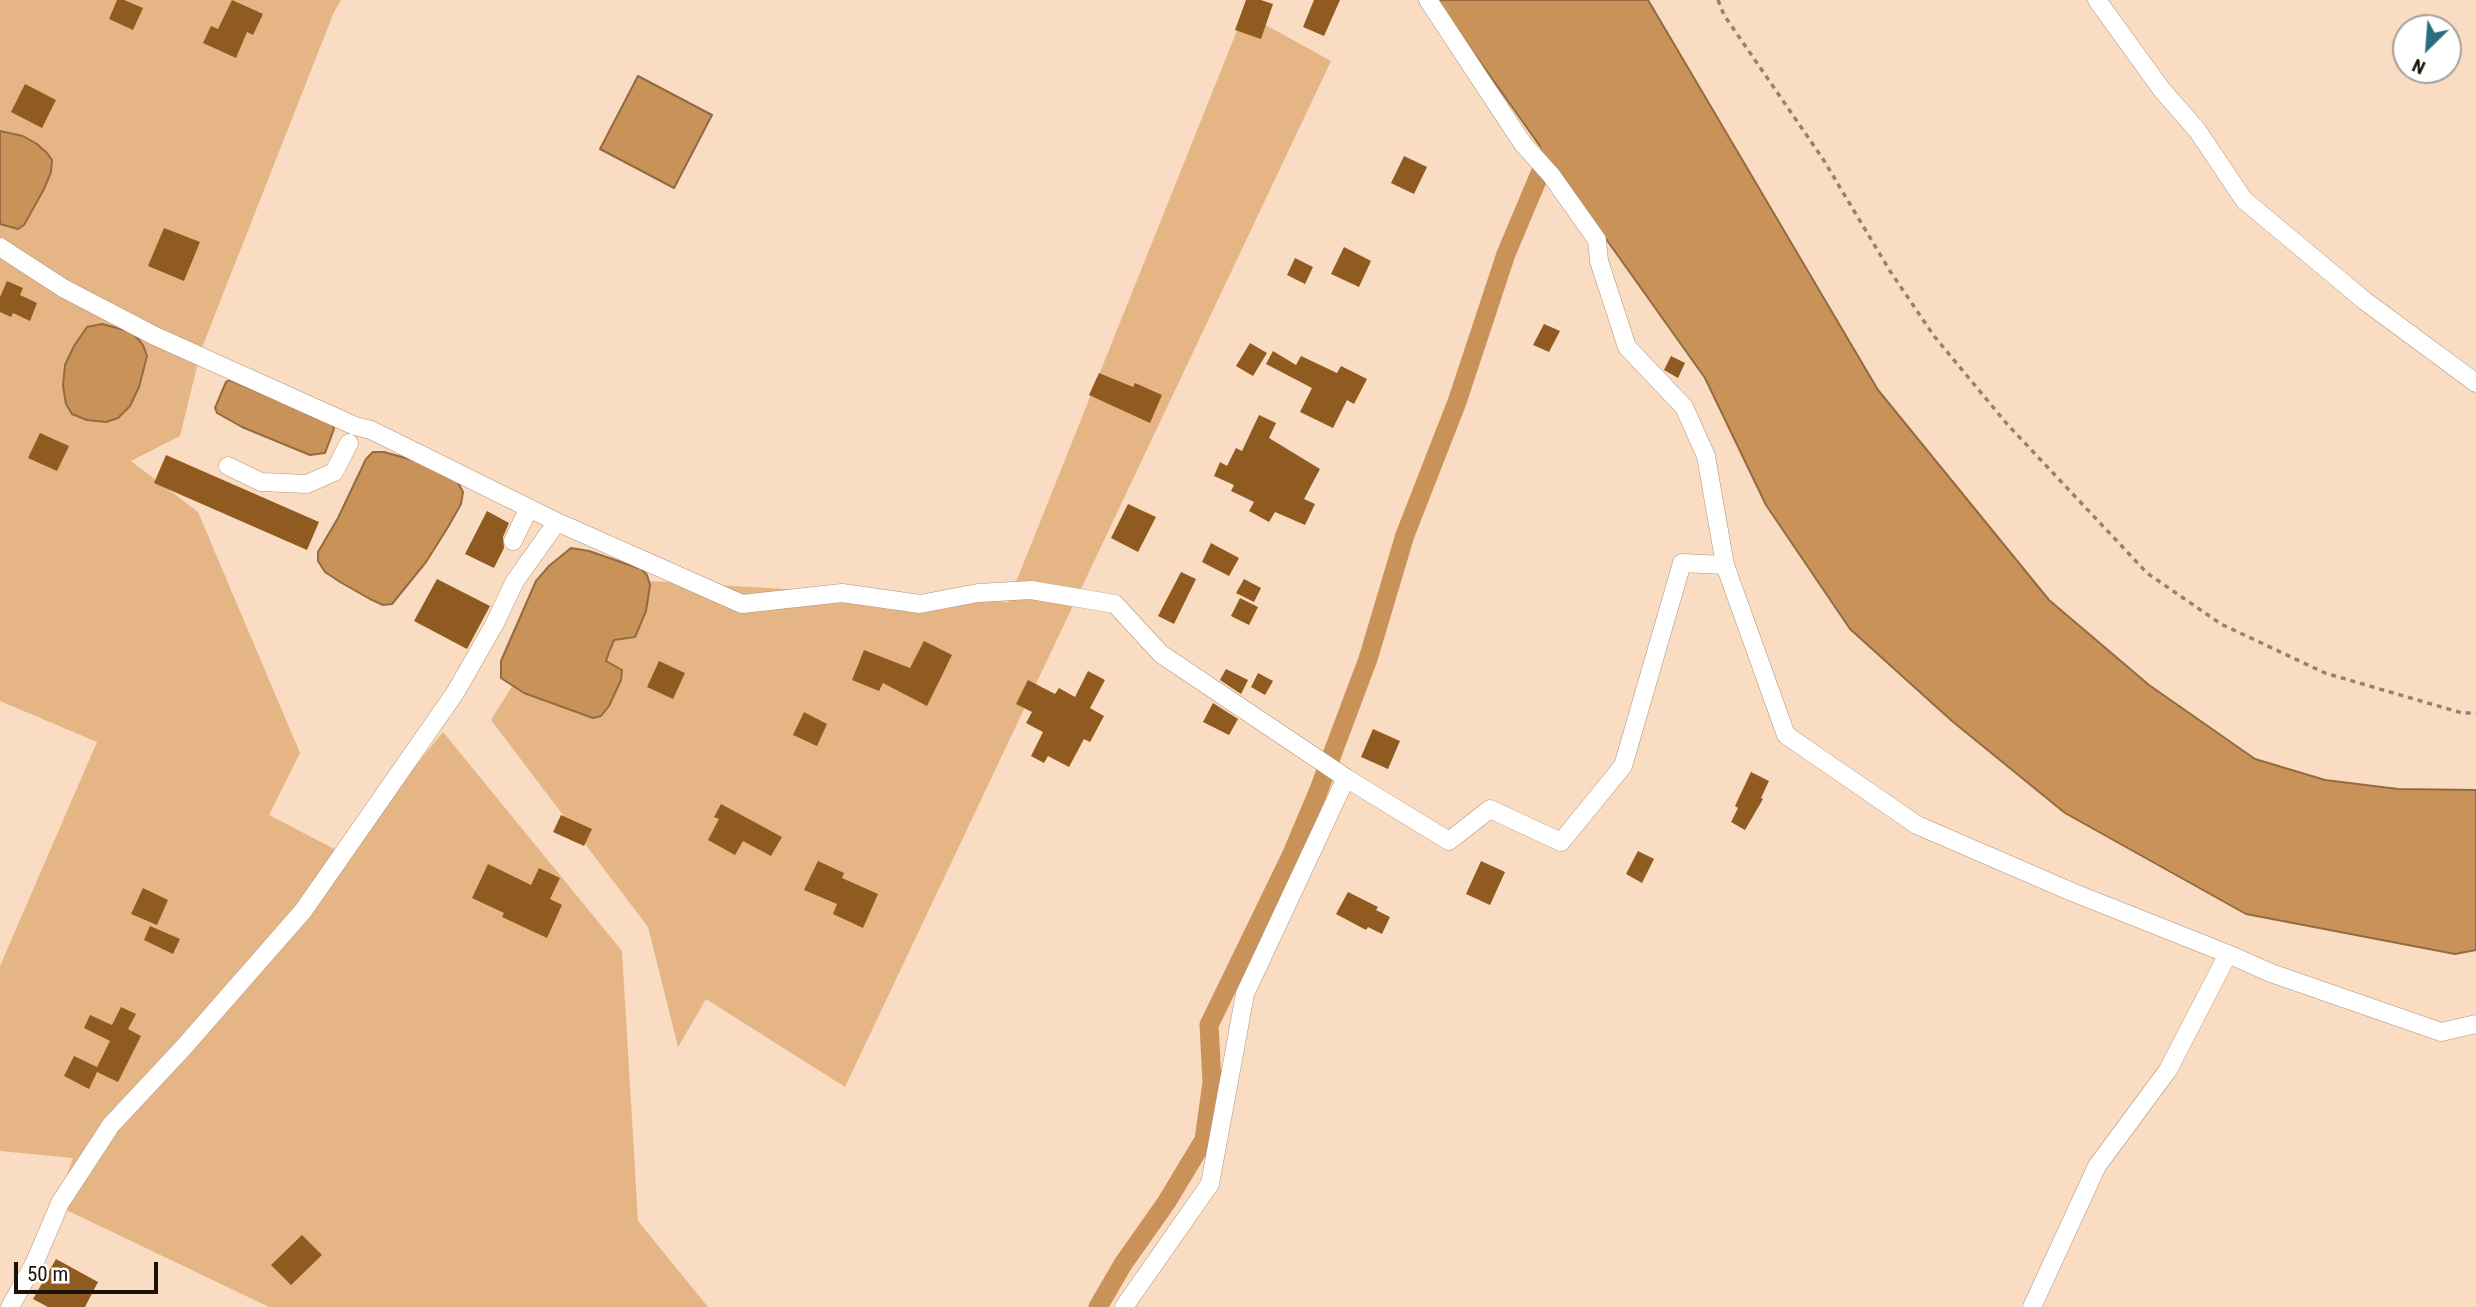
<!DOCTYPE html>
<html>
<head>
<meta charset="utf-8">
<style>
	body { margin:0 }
	#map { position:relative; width:2476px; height:1307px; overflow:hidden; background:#f9dcc1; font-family:"Roboto Condensed",sans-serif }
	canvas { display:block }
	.north { position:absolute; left:2392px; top:14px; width:70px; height:70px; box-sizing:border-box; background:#fff; border:2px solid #a3a09c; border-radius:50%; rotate:205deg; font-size:19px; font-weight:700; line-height:28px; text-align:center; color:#1a1107 }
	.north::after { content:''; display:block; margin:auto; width:24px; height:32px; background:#296e7d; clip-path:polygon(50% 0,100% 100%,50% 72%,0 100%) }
	.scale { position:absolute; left:14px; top:1262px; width:144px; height:32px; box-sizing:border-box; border:4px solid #1a1107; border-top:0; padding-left:9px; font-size:21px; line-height:24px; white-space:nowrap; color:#1a1107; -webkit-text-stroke:5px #fff; paint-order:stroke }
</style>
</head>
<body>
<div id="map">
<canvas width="2476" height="1307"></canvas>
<div class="north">N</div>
<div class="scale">50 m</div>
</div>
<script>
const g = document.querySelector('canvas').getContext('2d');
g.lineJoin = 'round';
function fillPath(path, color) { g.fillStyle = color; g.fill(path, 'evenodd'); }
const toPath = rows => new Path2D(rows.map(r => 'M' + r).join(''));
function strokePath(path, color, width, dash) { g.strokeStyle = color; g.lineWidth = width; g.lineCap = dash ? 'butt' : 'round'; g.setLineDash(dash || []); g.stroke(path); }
const green = toPath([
	[0,0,341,0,334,12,201,350,180,436,131,461,198,512,300,753,269,815,344,854,443,732,622,951,638,1221,708,1307,269,1307,56,1205,73,1158,0,1151,0,966,97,742,0,701],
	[1244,13,1331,61,845,1087,706,999,678,1047,648,927,491,720,580,577,1008,602]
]);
const water = toPath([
	[1436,0,1648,0,1878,390,2049,600,2149,685,2255,759,2325,780,2398,789,2476,790,2476,950,2455,954,2246,914,2065,813,1952,721,1850,629,1766,505,1705,378,1436,0],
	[638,76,712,115,674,188,600,149,638,76],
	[0,131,23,136,37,144,47,153,52,160,51,172,44,189,24,225,18,229,0,224,0,131],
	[102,324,132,332,143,345,147,356,139,387,130,406,118,418,106,422,87,420,72,414,66,404,63,386,65,365,74,346,87,327,102,324],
	[230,380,332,423,334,429,325,453,310,455,242,427,217,413,215,408,226,382,230,380],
	[373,452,384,452,416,461,457,481,463,492,461,504,448,527,426,562,392,604,383,605,370,599,340,582,325,572,318,561,318,552,338,518,366,459,373,452],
	[571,548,589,551,641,569,647,575,650,585,646,611,635,637,614,640,609,652,606,661,622,670,621,680,609,706,601,716,593,718,524,693,501,678,501,661,536,581,549,566,571,548]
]);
const canal = toPath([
	[1098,1307,1123,1264,1166,1203,1204,1140,1212,1082,1209,1025,1291,856,1318,792,1368,659,1405,535,1457,402,1506,254,1549,152]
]);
const building = toPath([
	[117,0,124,0,143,8,133,30,109,19],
	[232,0,263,14,253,35,247,32,236,58,203,43,211,26,218,29],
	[1246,0,1261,0,1273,4,1261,39,1235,30],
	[1314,0,1340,0,1324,36,1303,27],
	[25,84,56,100,42,128,11,112],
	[1404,156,1427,167,1414,194,1391,183],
	[164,228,200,242,184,281,148,266],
	[1344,247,1371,261,1359,287,1331,274],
	[1295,258,1313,267,1305,284,1287,275],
	[7,281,23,288,20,295,37,303,30,321,13,313,11,317,0,312,0,297],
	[1544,324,1560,331,1549,352,1533,345],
	[1250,343,1267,353,1253,376,1236,366],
	[1273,351,1296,365,1301,356,1337,373,1341,366,1367,379,1354,404,1347,400,1333,428,1300,412,1312,388,1266,364],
	[1671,356,1685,363,1678,378,1664,370],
	[1099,373,1133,387,1135,383,1162,395,1150,423,1089,395],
	[1259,415,1276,423,1269,438,1320,469,1304,499,1315,504,1305,525,1275,512,1269,522,1249,511,1254,502,1231,491,1234,485,1214,476,1220,462,1227,466,1236,448,1242,451],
	[40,433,69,446,57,471,28,458],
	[166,455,319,522,307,550,154,483],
	[1128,504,1156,517,1138,552,1111,538],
	[487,511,509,523,503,537,504,548,494,568,465,554],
	[1211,543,1239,558,1229,576,1202,562],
	[1181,572,1196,579,1174,624,1158,616],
	[437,579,490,606,467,649,414,621],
	[1244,579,1261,588,1254,602,1236,593],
	[1240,598,1258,607,1249,625,1231,616],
	[924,641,952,655,927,706,883,683,879,691,852,680,864,650,910,668],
	[659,661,685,673,673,699,647,687],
	[1226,669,1248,680,1241,694,1220,680],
	[1088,671,1105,680,1090,708,1104,716,1090,742,1084,739,1069,767,1048,756,1044,763,1031,756,1043,732,1026,723,1032,712,1016,704,1028,680,1055,694,1059,688,1075,697],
	[1258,673,1273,681,1265,695,1251,687],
	[1213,703,1238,719,1229,735,1203,722],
	[804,712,827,724,817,746,793,735],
	[1373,729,1400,741,1388,769,1361,757],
	[1751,772,1769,781,1761,798,1763,799,1745,830,1731,822,1738,808,1735,806],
	[721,804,782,837,771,856,743,841,735,855,708,840,719,819,714,817],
	[561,815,592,829,584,846,553,832],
	[1638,851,1654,859,1642,883,1626,874],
	[818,861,844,873,842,878,878,894,863,928,833,914,837,904,804,890],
	[1481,861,1505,872,1490,905,1466,894],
	[488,864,531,885,539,868,560,878,550,899,562,905,547,938,502,917,504,913,472,898],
	[143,888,168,900,157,925,131,914],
	[1348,892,1378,907,1376,910,1390,917,1382,934,1368,927,1366,930,1336,914],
	[150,926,180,939,173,954,144,940],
	[121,1007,136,1014,128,1029,141,1036,118,1082,97,1072,89,1089,64,1076,74,1056,97,1067,110,1041,84,1028,90,1015,112,1025],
	[302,1235,322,1255,291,1285,271,1265],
	[56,1259,98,1282,85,1307,48,1307,33,1299]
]);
const path = toPath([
	[1718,0,1724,15,1823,159,1890,271,1934,336,2007,424,2147,573,2221,624,2325,673,2462,713,2476,713]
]);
const minor = toPath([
	[1428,0,1523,144,1551,175,1597,240,1599,261,1627,347,1684,407,1706,456,1725,565,1786,735,1917,825,2072,892,2228,954,2271,973,2441,1032,2476,1024],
	[2097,0,2162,90,2197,130,2244,200,2365,301,2476,383],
	[0,247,63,288,155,336,355,426,371,430,557,522,742,604,842,593,920,604,978,593,1031,590,1115,604,1161,654,1346,778],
	[228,466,261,482,307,484,334,472,349,443],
	[513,541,529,508],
	[10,1307,35,1262,60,1203,111,1125,183,1048,303,911,455,693,494,625,515,581,557,522],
	[1124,1307,1210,1184,1245,994,1346,778,1449,841,1490,809,1561,842,1623,766,1682,563,1725,565],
	[2032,1307,2097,1166,2168,1070,2228,954]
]);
fillPath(green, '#e5b585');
fillPath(water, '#c99259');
strokePath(water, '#946b40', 2);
strokePath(canal, '#c99259', 19);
fillPath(building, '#8f5b20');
strokePath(minor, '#af947a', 19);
strokePath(path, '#97826f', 3.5, [5, 5]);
strokePath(minor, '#fff', 18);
</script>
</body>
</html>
